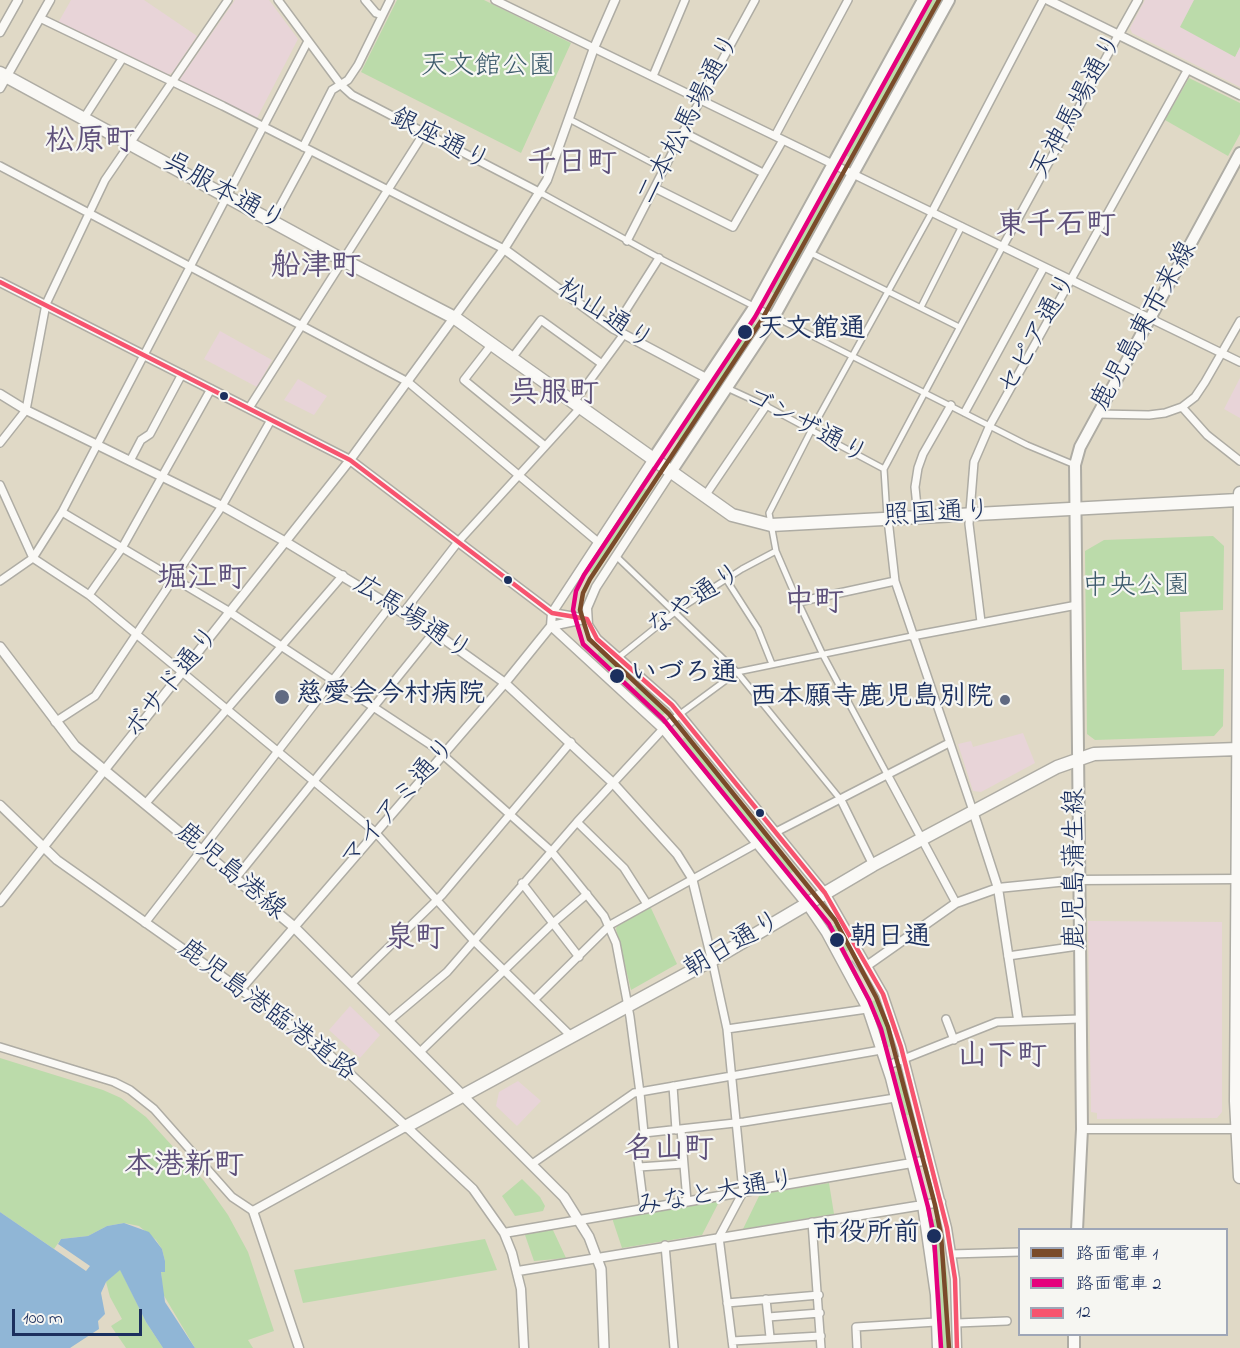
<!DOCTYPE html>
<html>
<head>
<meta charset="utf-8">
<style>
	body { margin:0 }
	#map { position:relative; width:1240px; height:1348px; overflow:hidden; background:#e0d9c6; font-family:"Indie Flower","Klee One",sans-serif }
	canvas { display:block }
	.legend { position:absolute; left:1018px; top:1228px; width:210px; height:108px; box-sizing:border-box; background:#f6f6f2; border:2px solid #9ea6b7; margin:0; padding:8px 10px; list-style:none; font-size:18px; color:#1b2f5e }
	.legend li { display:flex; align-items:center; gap:12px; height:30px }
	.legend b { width:30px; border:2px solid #9ea6b7 }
	.scale { position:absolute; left:12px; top:1309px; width:130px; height:27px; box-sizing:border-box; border:3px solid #1b2f5e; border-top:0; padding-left:8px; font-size:18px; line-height:21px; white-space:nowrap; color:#1b2f5e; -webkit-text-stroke:4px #f6f6f2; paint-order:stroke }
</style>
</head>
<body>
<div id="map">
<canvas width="1240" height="1348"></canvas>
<ul class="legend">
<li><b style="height:8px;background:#7a4b2a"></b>路面電車 1</li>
<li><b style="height:8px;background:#e5007d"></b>路面電車 2</li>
<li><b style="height:8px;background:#f7546f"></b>12</li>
</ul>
<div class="scale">100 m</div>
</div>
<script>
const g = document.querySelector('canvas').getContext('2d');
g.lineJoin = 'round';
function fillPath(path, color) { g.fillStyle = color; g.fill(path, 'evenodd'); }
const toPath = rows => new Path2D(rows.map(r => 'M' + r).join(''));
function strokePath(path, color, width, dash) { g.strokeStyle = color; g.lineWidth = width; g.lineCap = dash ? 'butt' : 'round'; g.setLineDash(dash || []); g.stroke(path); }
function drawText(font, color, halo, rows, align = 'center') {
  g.font = font + ' "Indie Flower","Klee One",sans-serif'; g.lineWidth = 4.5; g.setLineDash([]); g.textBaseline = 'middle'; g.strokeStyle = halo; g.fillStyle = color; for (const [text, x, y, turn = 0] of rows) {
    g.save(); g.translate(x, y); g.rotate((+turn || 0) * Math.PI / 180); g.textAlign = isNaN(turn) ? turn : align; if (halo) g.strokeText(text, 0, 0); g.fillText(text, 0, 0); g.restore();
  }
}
const built = toPath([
	[71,0,144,0,197,36,172,73,166,75,58,23],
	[235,0,269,0,298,39,257,118,182,83,180,79],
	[1145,0,1240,0,1240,87,1132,33,1130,28],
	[220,331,272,360,257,387,204,359],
	[1240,378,1240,418,1224,409],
	[298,379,327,396,314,415,284,400],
	[1023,733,1035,763,981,792,973,791,958,744,971,741,973,747],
	[1088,921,1222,922,1222,1112,1217,1118,1097,1119,1097,1113,1091,1112],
	[350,1006,380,1035,360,1058,329,1030],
	[518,1081,541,1101,517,1126,496,1106,499,1092]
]);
const green = toPath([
	[397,0,484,0,571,43,521,153,361,72],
	[931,0,941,0,853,159,845,155],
	[1194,0,1240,0,1240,47,1235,57,1180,27],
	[1189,78,1240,103,1240,134,1228,156,1165,120],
	[831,182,839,186,778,296,770,291],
	[751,322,759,327,682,443,675,438],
	[642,487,650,492,595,575,587,570],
	[1213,536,1224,546,1223,610,1180,612,1182,670,1224,669,1223,726,1214,736,1095,740,1087,734,1085,551,1104,540],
	[601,649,632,676,626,683,596,656],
	[640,683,668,710,661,717,634,689],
	[688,735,796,869,789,875,681,740],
	[650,906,677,964,631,990,616,929,617,925],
	[839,923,852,948,844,953,831,927],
	[878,999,895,1045,886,1048,870,1002],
	[0,1058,103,1090,121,1098,146,1117,204,1181,228,1215,248,1252,274,1331,248,1340,253,1348,195,1348,163,1294,161,1271,165,1261,162,1249,156,1240,139,1226,124,1223,107,1226,88,1236,61,1239,54,1249,0,1212],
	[901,1070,913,1114,904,1116,893,1073],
	[522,1179,540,1197,545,1206,543,1211,515,1216,502,1196],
	[829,1183,834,1214,743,1229,760,1194],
	[720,1200,702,1235,622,1248,612,1218],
	[940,1218,948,1284,950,1348,941,1348,939,1284,931,1220],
	[552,1228,566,1258,534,1261,525,1235,527,1232],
	[485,1239,497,1270,303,1303,294,1270],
	[120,1269,146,1322,163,1348,126,1348,111,1326,122,1319,110,1297,106,1282]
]);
const water = toPath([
	[0,1212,86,1271,90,1266,58,1244,61,1239,88,1236,107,1226,124,1223,149,1232,162,1249,165,1261,165,1272,161,1272,165,1302,195,1348,163,1348,146,1322,120,1270,106,1282,101,1293,105,1314,98,1321,99,1329,70,1348,0,1348]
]);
const pedestrian = toPath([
	[569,119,664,169],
	[541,193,659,258,1027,445,1075,465],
	[809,252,959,327],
	[921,307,962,226],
	[727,388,766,406,884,469],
	[887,517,884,469,1003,246],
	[617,557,737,672,841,800],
	[726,579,758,629,772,664],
	[619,657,675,612,742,569,776,551],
	[680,714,737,672,912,636],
	[888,776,823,655,798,602,776,551,769,513,812,429,932,212]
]);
const minor = toPath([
	[278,0,341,85,352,95,541,193],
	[365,0,376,13,382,15],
	[495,0,1240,362],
	[40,18,223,106,504,249],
	[653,76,685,0],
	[84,118,122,59],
	[683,132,763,173],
	[775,136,848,0],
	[303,147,332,90,348,80,358,65,390,0],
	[0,166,408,382,598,542],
	[655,188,733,227,783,140],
	[932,212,1043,0],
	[272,221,310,151],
	[627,241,683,132,755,0],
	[1003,246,1119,34],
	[614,329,659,258],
	[492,344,464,380,545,446],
	[512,358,541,320,602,364],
	[574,402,624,334],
	[1182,407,1207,435,1240,461],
	[249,408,424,133],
	[965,412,1044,267],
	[1098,414,1149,415,1165,413,1182,407,1195,397,1205,382,1240,321],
	[0,443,26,410,46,304,105,180,228,0],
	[130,461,141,440,150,434,182,374],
	[0,485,33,558,89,595,375,832,473,940,572,1037],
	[705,496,766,406],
	[62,512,225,609,434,747,551,851,571,875,604,916,616,943,630,1017,640,1093,644,1133,637,1153,644,1208],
	[918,517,915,487,918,468,923,454,951,405],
	[888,519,895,581,973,811],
	[0,581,33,558,62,512,308,41],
	[89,595,122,548,211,389],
	[798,602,895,581],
	[403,613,458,542,581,407],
	[981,622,969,524,974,462,990,425,1188,69],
	[912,636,1077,605],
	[55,722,95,696,222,506,271,420],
	[888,776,956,903],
	[841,800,873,865],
	[146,803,343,575],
	[577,822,624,868,647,904],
	[776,832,949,743],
	[235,879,434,632],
	[522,883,579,957],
	[145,923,391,605],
	[1008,956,1078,946],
	[712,960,727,1029,743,1192,719,1237,733,1348],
	[352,983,442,895,571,742],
	[535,999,610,925,756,844],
	[946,1019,954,1040],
	[390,1020,447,972,577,822,663,729,680,714],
	[727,1029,867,1009],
	[0,1047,114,1082,130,1090,154,1109,232,1197,253,1211],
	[420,1052,552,924,587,894],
	[886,1066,997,1022,1079,1019],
	[673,1086,676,1130],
	[681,1129,687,1201],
	[644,1133,744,1122,895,1098],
	[532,1164,634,1093,881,1050],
	[639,1167,683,1164],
	[812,1222,821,1348],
	[665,1245,674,1348],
	[951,1254,1020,1252],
	[766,1299,770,1337],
	[727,1303,819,1295],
	[768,1317,820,1313],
	[957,1323,1007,1321],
	[732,1341,821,1336],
	[857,1348,856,1327,936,1322]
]);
const tertiary = toPath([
	[1048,0,1240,95],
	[0,32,18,0],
	[1119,34,1138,0],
	[0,88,50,0],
	[504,249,614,329,708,379],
	[0,282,350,460,552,613,587,619],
	[0,394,26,410,222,506,286,542,434,632,505,683,613,783,677,854,692,878,712,960],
	[671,472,596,587,587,608,588,625,597,639,672,705,825,893,883,994,901,1047,947,1228,955,1279,957,1348],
	[551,626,663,729,807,905,826,933,867,1009,890,1078,922,1205,935,1295,937,1348],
	[551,626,552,613,653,459],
	[551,626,580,620],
	[0,805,57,860,319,1045,473,1189,504,1233,512,1253,521,1289,524,1348],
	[973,811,998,888,1018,1019],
	[0,902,350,460,504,249,547,180,594,48,615,0],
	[868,965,956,903,998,888,1078,880,1238,879],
	[240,990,505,683,551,626],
	[1082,1129,1238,1129],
	[504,1233,929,1160],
	[518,1271,941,1202],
	[299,1348,253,1211,407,1126]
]);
const secondary = toPath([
	[0,647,75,746,293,926,564,1197,589,1237,601,1269,604,1348]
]);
const primary = toPath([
	[653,459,755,306,923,0],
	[671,472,775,315,949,0],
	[1077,1230,1082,1129,1075,465,1080,447,1240,153],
	[1074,1348,1074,1334]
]);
const trunk = toPath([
	[0,73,343,260,455,318,732,515,771,525,1238,500],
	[1240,493,1236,1101,1240,1177],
	[407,1126,712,960,873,865,1057,767,1094,754,1238,749]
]);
const tram = toPath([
	[852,961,869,984]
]);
const bus1 = toPath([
	[0,282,350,460,552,613,587,619,597,639,672,705,825,893,883,994,901,1047,947,1228,955,1279,957,1348]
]);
const tram1 = toPath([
	[939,0,761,321,590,579,583,593,580,610,589,639,669,714,835,920,876,997,888,1027,935,1205,941,1235,949,1348]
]);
const tram2 = toPath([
	[930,0,755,317,584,575,576,591,573,610,583,644,663,719,829,924,869,1000,881,1029,928,1207,934,1236,941,1348]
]);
const markers = [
	[745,332,8,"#1b2f5e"],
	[224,396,5,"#1b2f5e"],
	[508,580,5,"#1b2f5e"],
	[617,676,8,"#1b2f5e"],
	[282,697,8,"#606a82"],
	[1005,700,6,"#606a82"],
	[760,813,5,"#1b2f5e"],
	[837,940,8,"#1b2f5e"],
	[934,1236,8,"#1b2f5e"]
];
const parkNames = [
	["天文館公園",488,69],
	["中央公園",1136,589]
];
const streetNames = [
	["天神馬場通り",1079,107,-61],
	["二本松馬場通り",691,120,-62],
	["銀座通り",439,142,27],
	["呉服本通り",223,194,29],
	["松山通り",604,317,33],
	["鹿児島東市来線",1146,327,-61],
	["セピア通り",1040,335,-61],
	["ゴンザ通り",805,428,28],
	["照国通り",937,516,-3],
	["なや通り",696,602,-34],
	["広馬場通り",411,620,33],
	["ボサド通り",174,684,-51],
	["マイアミ通り",400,804,-49],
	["鹿児島蒲生線",1078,869,-90],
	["鹿児島港線",229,873,40],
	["朝日通り",734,947,-30],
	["鹿児島港臨港道路",266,1012,37],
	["みなと大通り",716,1196,-10]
];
const stopNames = [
	["天文館通",758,332],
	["いづろ通",630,676],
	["朝日通",850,940],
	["市役所前",920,1236,"right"]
];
const poiNames = [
	["慈愛会今村病院",296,697],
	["西本願寺鹿児島別院",993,700,"right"]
];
const quarterNames = [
	["松原町",90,144],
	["千日町",572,166],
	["東千石町",1056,228],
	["船津町",316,269],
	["呉服町",554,396],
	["堀江町",202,581],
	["中町",814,605],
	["泉町",415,941],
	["山下町",1002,1059],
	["名山町",669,1152],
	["本港新町",184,1168]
];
fillPath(built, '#e8d4d8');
fillPath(green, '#bbdbaa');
fillPath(water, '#90b6d6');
strokePath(pedestrian, '#aeaca4', 8);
strokePath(minor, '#aeaca4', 10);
strokePath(tertiary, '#aeaca4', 11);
strokePath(secondary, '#aeaca4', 12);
strokePath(primary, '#aeaca4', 14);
strokePath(trunk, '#aeaca4', 15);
strokePath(pedestrian, '#faf9f6', 5);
strokePath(minor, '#faf9f6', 7);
strokePath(tertiary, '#faf9f6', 8);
strokePath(secondary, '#faf9f6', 9);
strokePath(primary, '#faf9f6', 10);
strokePath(trunk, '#faf9f6', 12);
strokePath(tram, '#b5b6b8', 1.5);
strokePath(bus1, '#f7546f', 4.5);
strokePath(tram1, '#7a4b2a', 4.5);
strokePath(tram2, '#e5007d', 4.5);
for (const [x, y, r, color] of markers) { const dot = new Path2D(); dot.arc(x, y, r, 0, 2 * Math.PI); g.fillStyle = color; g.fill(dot); strokePath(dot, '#f6f6f2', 2); }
drawText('27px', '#3c5a6b', '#f6f6f2', parkNames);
drawText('27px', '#1b2f5e', '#f6f6f2', streetNames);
drawText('bold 27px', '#1b2f5e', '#f6f6f2', stopNames, 'left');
drawText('bold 27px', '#1b2f5e', '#f6f6f2', poiNames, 'left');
drawText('bold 30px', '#5e507b', '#f6f6f2', quarterNames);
</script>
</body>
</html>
